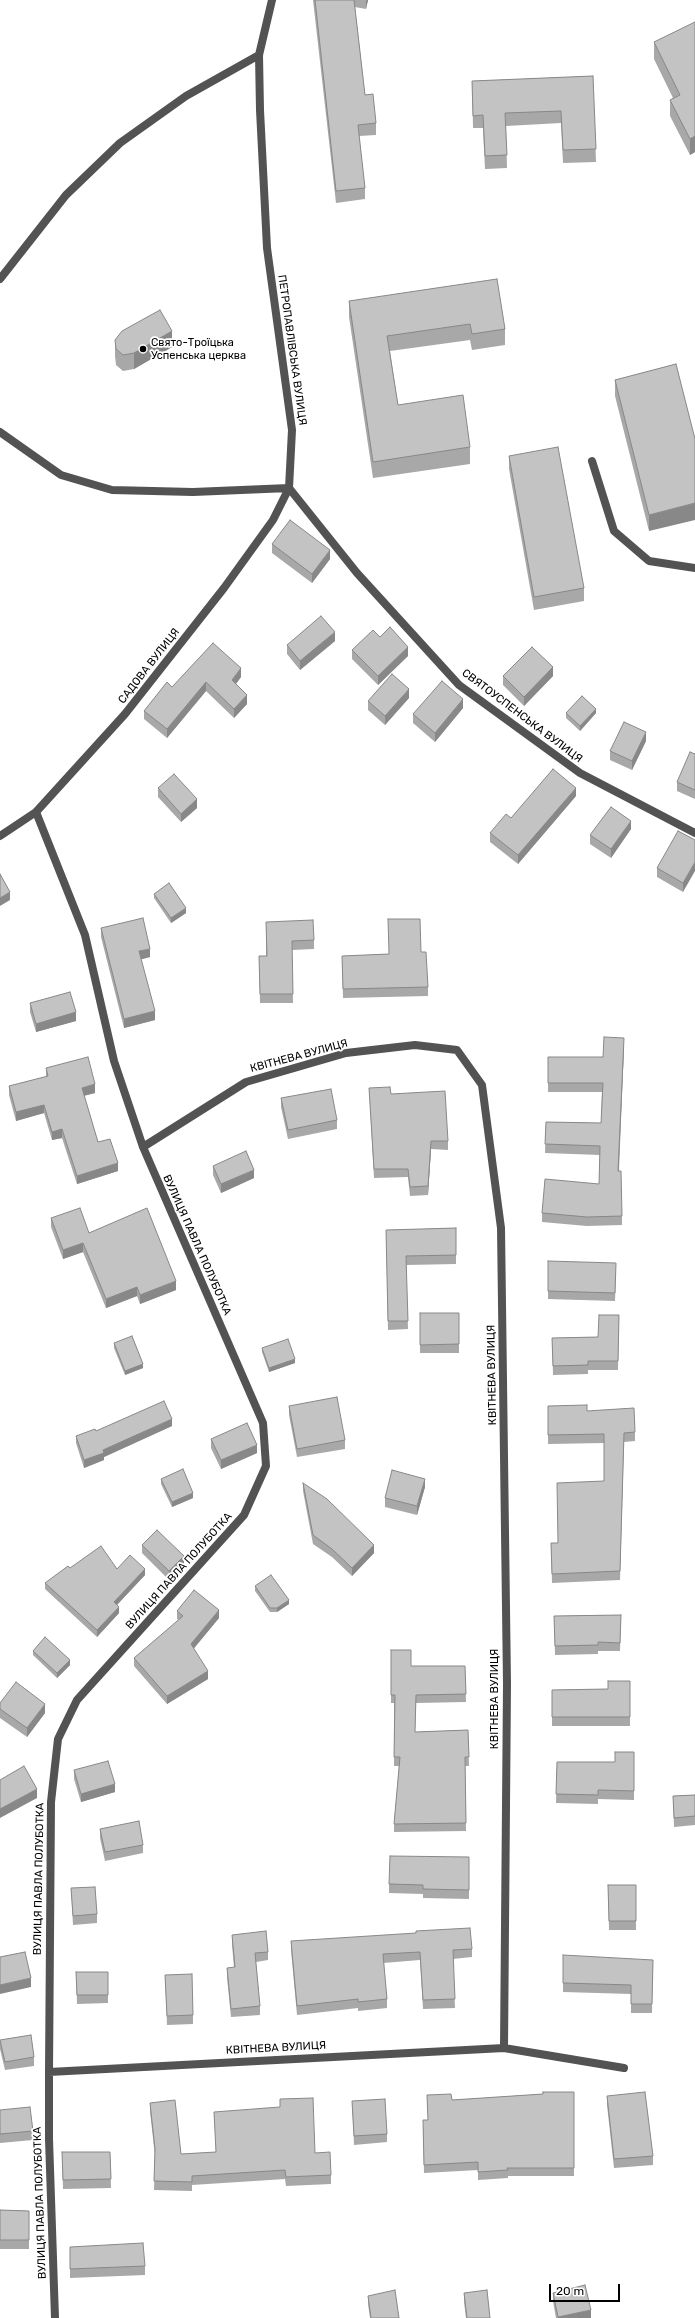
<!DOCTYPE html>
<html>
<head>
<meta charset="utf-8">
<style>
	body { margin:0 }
	#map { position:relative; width:695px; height:2318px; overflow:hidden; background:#fff; font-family:Rubik,sans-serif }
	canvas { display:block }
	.scale { position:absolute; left:549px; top:2284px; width:71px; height:18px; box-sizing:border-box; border:2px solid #000; border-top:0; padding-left:5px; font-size:12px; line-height:14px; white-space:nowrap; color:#000; -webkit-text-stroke:3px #fff; paint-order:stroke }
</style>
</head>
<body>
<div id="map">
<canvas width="695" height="2318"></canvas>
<div class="scale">20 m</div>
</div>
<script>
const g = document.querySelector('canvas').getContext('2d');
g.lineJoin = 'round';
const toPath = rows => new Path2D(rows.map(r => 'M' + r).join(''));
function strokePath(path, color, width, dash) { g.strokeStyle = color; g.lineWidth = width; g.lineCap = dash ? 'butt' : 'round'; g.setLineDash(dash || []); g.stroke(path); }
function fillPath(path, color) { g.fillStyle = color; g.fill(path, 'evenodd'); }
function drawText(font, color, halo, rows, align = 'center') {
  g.font = font + ' Rubik,sans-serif'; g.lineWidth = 3.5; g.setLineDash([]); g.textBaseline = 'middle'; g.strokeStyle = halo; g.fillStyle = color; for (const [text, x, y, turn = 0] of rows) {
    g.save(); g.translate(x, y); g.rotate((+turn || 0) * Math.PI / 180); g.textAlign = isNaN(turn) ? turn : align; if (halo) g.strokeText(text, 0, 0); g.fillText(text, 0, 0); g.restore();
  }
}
const service = toPath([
	[592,461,614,531,649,561,695,568]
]);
const minor = toPath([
	[0,279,66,195,120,143,186,96,259,55],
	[0,432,61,475,112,490,193,492,289,488],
	[289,488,357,573,459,685,580,773,695,833],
	[36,812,85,935,114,1061,143,1147,263,1423,266,1466,244,1515,77,1700,58,1739,51,1802,49,2072,49,2139,55,2318],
	[0,836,36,812,125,714,224,588,273,520,289,488,292,430,267,248,260,110,259,55,272,0],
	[143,1147,246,1082,346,1053,415,1045,457,1050,482,1085,501,1228,507,1684,504,2048],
	[49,2072,504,2048,624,2068]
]);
const wall = toPath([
	[313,0,368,0,366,9,355,7,365,95,376,123,376,135,359,136,365,188,365,199,336,203],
	[695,23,695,152,690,155,670,116,670,100,673,98,654,59,654,42],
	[593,76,596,162,563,163,561,123,506,126,507,168,485,169,483,128,473,128,472,81],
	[349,301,505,329,505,345,472,350,470,340,390,351,398,405,470,447,470,464,373,478,349,317],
	[115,340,172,347,134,369,123,371,116,365,115,356],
	[676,364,649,531,615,396,615,380],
	[509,456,584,588,584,601,534,610,509,469],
	[272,544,330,559,312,583,272,553],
	[380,637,408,656,378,685,352,659,352,650],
	[335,641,300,670,287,654,287,645],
	[503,676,553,676,524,706,503,685],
	[241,677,236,684,247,704,234,718,206,691,167,738,144,719,144,711,172,687],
	[409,698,385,725,368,710,368,701],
	[463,708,435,742,413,723,413,714],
	[566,713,596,713,580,731,566,718],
	[646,741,632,770,610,760,610,751],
	[695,754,695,799,677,791,677,782],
	[158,788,197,808,181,822,158,797],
	[576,796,518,864,490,842,490,833,511,818],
	[631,829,611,858,590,844,590,835],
	[695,840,683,892,657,877,657,868],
	[154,894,186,913,171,923,154,898],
	[266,922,314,940,314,949,292,950,293,1003,260,1003,259,956,266,956],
	[101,928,150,957,141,959,155,1020,124,1028,101,937],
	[421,952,428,987,428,996,343,998,342,956,388,954],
	[30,1003,76,1021,36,1032,30,1012],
	[624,1047,619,1171,622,1216,622,1225,587,1226,542,1222,542,1213,599,1184,600,1155,545,1153,546,1122,601,1123,602,1092,548,1092,548,1057,603,1057],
	[46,1068,95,1093,84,1096,98,1142,118,1171,77,1184,62,1138,52,1140,44,1113,16,1121,9,1095,9,1086,46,1077],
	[369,1088,391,1094,448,1141,448,1150,431,1149,428,1195,410,1196,408,1177,374,1178],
	[281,1098,337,1120,337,1129,288,1139,281,1107],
	[213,1166,254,1178,221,1193,213,1175],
	[51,1218,89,1233,176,1290,140,1304,137,1296,106,1308,83,1252,63,1259,51,1227],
	[456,1228,456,1264,406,1265,408,1329,388,1330,386,1230],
	[616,1271,615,1301,548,1299,548,1291],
	[420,1313,459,1313,459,1353,420,1353],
	[619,1315,618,1370,588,1370,588,1374,553,1375,552,1338,598,1337],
	[114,1343,143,1368,125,1375,114,1348],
	[262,1348,295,1363,269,1372,262,1352],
	[289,1406,345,1440,345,1449,297,1457,289,1415],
	[548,1406,587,1411,635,1432,635,1441,624,1442,620,1580,552,1583,551,1543,558,1543,604,1481,604,1443,548,1444],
	[172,1426,104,1457,104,1460,84,1468,76,1443,76,1436,96,1431],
	[211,1439,257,1453,221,1469,211,1448],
	[161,1479,193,1498,172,1507,161,1484],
	[303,1483,374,1553,352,1576,332,1557,313,1544,303,1491],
	[425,1487,417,1515,385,1507,385,1498],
	[142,1545,184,1565,169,1580,142,1553],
	[70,1568,117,1569,145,1575,117,1605,119,1613,97,1637,45,1589,45,1583],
	[255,1586,289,1604,277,1612,270,1612,255,1591],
	[177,1611,219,1618,193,1649,208,1679,167,1704,134,1666,134,1658,179,1620,177,1619],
	[621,1615,620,1651,598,1651,598,1654,555,1655,554,1616],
	[391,1650,411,1666,465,1666,466,1702,416,1703,415,1732,468,1730,469,1766,465,1766,466,1831,394,1832,394,1824,399,1766,394,1766,394,1703,391,1703],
	[33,1651,70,1665,57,1678,33,1655],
	[630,1681,630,1726,552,1726,552,1690,608,1689],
	[0,1703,45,1713,27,1737,0,1718],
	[634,1752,634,1800,598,1799,598,1804,556,1803,557,1762,615,1762],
	[74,1770,115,1792,81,1802,74,1779],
	[695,1795,695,1825,674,1827,673,1796],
	[100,1829,143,1845,143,1853,105,1861,100,1838],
	[469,1857,469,1899,423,1898,423,1894,389,1893,389,1884],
	[608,1885,636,1885,636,1930,609,1930],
	[71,1888,97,1914,97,1923,73,1925],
	[232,1935,268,1952,268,1960,256,1962,260,2006,260,2015,231,2017,227,1977,227,1968,234,1968,232,1944],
	[291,1941,472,1949,472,1957,453,1959,455,2008,423,2009,420,1960,383,1963,387,1999,387,2008,358,2011,358,2008,297,2015,291,1950],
	[653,1960,652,2013,631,2013,631,1994,563,1992,563,1983],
	[76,1972,108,1972,108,2003,77,2004],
	[165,1975,193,2015,193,2024,167,2025],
	[0,2040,34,2057,34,2066,5,2070,0,2049],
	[574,2092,574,2176,508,2176,508,2178,478,2180,478,2170,424,2173,423,2128,428,2120,427,2095,452,2100],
	[607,2096,653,2156,653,2165,614,2168,607,2105],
	[352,2101,387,2134,387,2142,354,2145],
	[150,2103,181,2154,216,2152,214,2112,315,2153,331,2175,331,2184,286,2186,285,2179,192,2185,192,2191,154,2190,155,2156,150,2111],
	[0,2110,33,2131,33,2140,0,2143],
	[62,2152,110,2152,111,2188,63,2189],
	[0,2210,29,2211,29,2249,0,2249],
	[70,2247,145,2266,145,2275,70,2278],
	[464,2293,490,2318,466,2318,464,2302],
	[553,2293,591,2318,556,2318,553,2301],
	[368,2296,399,2318,370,2318,368,2304]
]);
const shadedWall = toPath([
	[366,0,368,0,366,9],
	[695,136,695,152,690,155,690,139],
	[172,331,172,347,134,369,134,353],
	[695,503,695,520,649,531,649,515],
	[330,550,330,559,312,583,312,574],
	[335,632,335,641,300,670,300,661],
	[408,647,408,656,378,685,378,676],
	[553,667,553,676,524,706,524,697],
	[241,668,241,677,232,689,232,680],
	[206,682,206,691,167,738,167,729],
	[409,689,409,698,385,725,385,716],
	[247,695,247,704,234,718,234,709],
	[463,699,463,708,435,742,435,733],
	[596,709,596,713,580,731,580,726],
	[646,732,646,741,632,770,632,761],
	[576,788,576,796,518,864,518,855],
	[197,799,197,808,181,822,181,814],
	[631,821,631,829,611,858,611,849],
	[695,862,695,871,683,892,683,883],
	[10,892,10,900,0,906,0,898],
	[186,908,186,913,171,923,171,918],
	[150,949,150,957,139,960,139,951],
	[155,1011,155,1020,124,1028,124,1019],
	[76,1012,76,1021,36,1032,36,1024],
	[624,1038,624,1047,618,1180,618,1171],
	[95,1084,95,1093,82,1096,82,1088],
	[44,1105,44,1113,16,1121,16,1112],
	[62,1129,62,1138,52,1140,52,1132],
	[431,1141,431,1149,428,1195,428,1186],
	[118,1163,118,1171,77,1184,77,1176],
	[254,1170,254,1178,221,1193,221,1184],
	[83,1243,83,1252,63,1259,63,1250],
	[176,1281,176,1290,140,1304,140,1295],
	[137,1287,137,1296,106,1308,106,1299],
	[295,1359,295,1363,269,1372,269,1368],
	[143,1364,143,1368,125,1375,125,1371],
	[172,1419,172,1426,104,1457,104,1460,84,1468,84,1460,103,1450],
	[257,1445,257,1453,221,1469,221,1460],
	[425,1479,425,1487,417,1515,417,1506],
	[193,1493,193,1498,172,1507,172,1502],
	[374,1545,374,1553,352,1576,352,1568],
	[184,1556,184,1565,169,1580,169,1571],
	[145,1569,145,1575,114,1608,114,1602],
	[289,1600,289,1604,277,1612,277,1608],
	[119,1607,119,1613,97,1637,97,1630],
	[219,1610,219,1618,191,1652,191,1644],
	[70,1660,70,1665,57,1678,57,1673],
	[208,1671,208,1679,167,1704,167,1696],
	[45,1704,45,1713,27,1737,27,1728],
	[115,1784,115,1792,81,1802,81,1794],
	[37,1789,37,1798,0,1818,0,1809],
	[31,1978,31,1987,0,1994,0,1985],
	[591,2310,591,2318,558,2318,558,2317]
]);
const building = toPath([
	[315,0,354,0,365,95,373,94,376,123,358,125,365,188,336,191,315,0],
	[695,22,695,136,690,139,670,100,680,95,654,42,695,22],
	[593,76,596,149,563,150,561,111,505,113,507,155,485,156,483,115,473,116,472,81,593,76],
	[497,279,505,329,472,334,470,324,387,336,398,405,463,395,470,447,373,462,349,301,497,279],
	[160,310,172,331,134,353,123,355,116,349,115,340,122,331,160,310],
	[676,364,695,439,695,503,649,515,615,380,676,364],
	[558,447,584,588,534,597,509,456,558,447],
	[290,520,330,550,312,574,272,544,290,520],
	[321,616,335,632,300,661,287,645,321,616],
	[390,627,408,647,378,676,352,650,373,630,380,637,390,627],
	[213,643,241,668,232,680,247,695,234,709,206,682,167,729,144,711,167,682,172,687,213,643],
	[532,647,553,667,524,697,503,676,532,647],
	[392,674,409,689,385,716,368,701,392,674],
	[442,681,463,699,435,733,413,714,442,681],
	[582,696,596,709,580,726,566,713,582,696],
	[624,722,646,732,632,761,610,751,624,722],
	[690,752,695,754,695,790,677,782,690,752],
	[553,769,576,788,518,855,490,833,506,814,511,818,553,769],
	[174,774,197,799,181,814,158,788,174,774],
	[611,807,631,821,611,849,590,835,611,807],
	[678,831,695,840,695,862,683,883,657,868,678,831],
	[0,874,10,892,0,898,0,874],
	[169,883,186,908,171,918,154,894,169,883],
	[143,918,150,949,139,951,155,1011,124,1019,101,928,143,918],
	[388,919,420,919,421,952,426,952,428,987,343,989,342,956,389,954,388,919],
	[313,920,314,940,292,941,293,994,260,994,259,956,267,956,266,922,313,920],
	[70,992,76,1012,36,1024,30,1003,70,992],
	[604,1037,624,1038,618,1171,621,1171,622,1216,587,1217,542,1213,545,1179,599,1184,600,1146,545,1144,546,1122,601,1123,603,1083,548,1083,548,1057,603,1057,604,1037],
	[88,1057,95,1084,82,1088,98,1142,110,1139,118,1163,77,1176,62,1129,52,1132,44,1105,16,1112,9,1086,48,1076,46,1068,88,1057],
	[390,1087,391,1094,445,1091,448,1141,431,1141,428,1186,410,1187,408,1169,374,1169,369,1088,390,1087],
	[331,1089,337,1120,288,1130,281,1098,331,1089],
	[246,1151,254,1170,221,1184,213,1166,246,1151],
	[80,1208,89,1233,147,1208,176,1281,140,1295,137,1287,106,1299,83,1243,63,1250,51,1218,80,1208],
	[456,1228,456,1255,406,1256,408,1321,388,1321,386,1230,456,1228],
	[548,1261,616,1263,615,1293,548,1291,548,1261],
	[420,1313,459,1313,459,1344,420,1345,420,1313],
	[599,1315,619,1315,618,1361,588,1361,588,1365,553,1366,552,1338,598,1337,599,1315],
	[132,1336,143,1364,125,1371,114,1343,132,1336],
	[288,1339,295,1359,269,1368,262,1348,288,1339],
	[337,1397,345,1440,297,1449,289,1406,337,1397],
	[164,1401,172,1419,103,1450,104,1453,84,1460,76,1436,95,1429,96,1431,164,1401],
	[587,1405,587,1411,634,1408,635,1432,624,1433,620,1571,552,1574,551,1543,558,1543,557,1483,604,1481,604,1434,548,1435,548,1406,587,1405],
	[247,1423,257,1445,221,1460,211,1439,247,1423],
	[183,1469,193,1493,172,1502,161,1479,183,1469],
	[392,1470,425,1479,417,1506,385,1498,392,1470],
	[303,1483,327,1499,374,1545,352,1568,332,1549,313,1535,303,1483],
	[157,1530,184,1556,169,1571,142,1545,157,1530],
	[101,1546,117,1569,130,1555,145,1569,114,1602,119,1607,97,1630,45,1583,68,1566,70,1568,101,1546],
	[271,1575,289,1600,277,1608,270,1608,255,1586,271,1575],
	[194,1590,219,1610,191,1644,208,1671,167,1696,134,1658,183,1616,177,1611,194,1590],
	[621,1615,620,1643,598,1642,598,1645,555,1646,554,1616,621,1615],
	[45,1637,70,1660,57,1673,33,1651,45,1637],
	[391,1650,411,1650,411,1666,465,1666,466,1694,416,1695,415,1732,468,1730,469,1757,465,1757,466,1823,394,1824,400,1757,394,1757,395,1695,391,1695,391,1650],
	[608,1681,630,1681,630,1717,552,1717,552,1690,608,1689,608,1681],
	[16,1682,45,1704,27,1728,0,1709,0,1703,16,1682],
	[615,1752,634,1752,634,1791,598,1790,598,1795,556,1794,557,1762,615,1762,615,1752],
	[108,1761,115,1784,81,1794,74,1770,108,1761],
	[24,1766,37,1789,0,1809,0,1780,24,1766],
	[695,1795,695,1816,674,1818,673,1796,695,1795],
	[139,1821,143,1845,105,1852,100,1829,139,1821],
	[390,1856,469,1857,469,1890,423,1889,423,1885,389,1884,390,1856],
	[608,1885,636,1885,636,1921,609,1921,608,1885],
	[95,1887,97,1914,73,1916,71,1888,95,1887],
	[470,1928,472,1949,453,1950,455,1999,423,2000,420,1952,383,1954,387,1999,358,2002,358,1999,297,2006,291,1941,416,1933,416,1931,470,1928],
	[266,1931,268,1952,255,1953,260,2006,231,2009,227,1968,235,1967,232,1935,266,1931],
	[25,1952,31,1978,0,1985,0,1957,25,1952],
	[563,1955,653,1960,652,2004,631,2004,631,1985,563,1983,563,1955],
	[76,1972,108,1972,108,1995,77,1995,76,1972],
	[192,1974,193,2015,167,2016,165,1975,192,1974],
	[31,2035,34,2057,5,2062,0,2040,31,2035],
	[543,2092,574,2092,574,2168,507,2168,508,2170,478,2172,478,2162,424,2165,423,2120,428,2120,427,2095,451,2094,452,2100,543,2094,543,2092],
	[645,2092,653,2156,614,2159,607,2096,645,2092],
	[313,2098,315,2153,330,2152,331,2175,286,2177,285,2170,192,2176,192,2182,154,2181,155,2149,150,2103,175,2100,181,2154,216,2152,214,2112,280,2107,280,2099,313,2098],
	[385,2099,387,2134,354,2136,352,2101,385,2099],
	[30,2107,33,2131,0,2134,0,2110,30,2107],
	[62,2152,110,2152,111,2179,63,2180,62,2152],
	[0,2210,29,2211,29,2240,0,2240,0,2210],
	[143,2243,145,2266,70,2269,70,2247,143,2243],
	[585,2285,591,2310,558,2317,553,2293,585,2285],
	[395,2290,399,2318,371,2318,368,2296,395,2290],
	[487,2290,490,2318,467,2318,464,2293,487,2290]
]);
const markers = [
	[143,349,4,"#000"]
];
const poiNames = [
	["Свято-Троїцька",151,343],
	["Успенська церква",151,356]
];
const streetNames = [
	["ПЕТРОПАВЛІВСЬКА ВУЛИЦЯ",292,350,82],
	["САДОВА ВУЛИЦЯ",149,666,-52],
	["СВЯТОУСПЕНСЬКА ВУЛИЦЯ",522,716,37],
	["КВІТНЕВА ВУЛИЦЯ",299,1056,-15],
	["ВУЛИЦЯ ПАВЛА ПОЛУБОТКА",197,1245,66],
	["КВІТНЕВА ВУЛИЦЯ",492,1375,-91],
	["ВУЛИЦЯ ПАВЛА ПОЛУБОТКА",179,1571,-48],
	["КВІТНЕВА ВУЛИЦЯ",495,1699,-90],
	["ВУЛИЦЯ ПАВЛА ПОЛУБОТКА",39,1879,-89],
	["КВІТНЕВА ВУЛИЦЯ",276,2048,-3],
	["ВУЛИЦЯ ПАВЛА ПОЛУБОТКА",40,2203,-92]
];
strokePath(service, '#535353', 8);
strokePath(minor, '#535353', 8);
fillPath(wall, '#a8a8a8');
fillPath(shadedWall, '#888');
fillPath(building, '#c3c3c3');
strokePath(building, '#888', 1);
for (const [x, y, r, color] of markers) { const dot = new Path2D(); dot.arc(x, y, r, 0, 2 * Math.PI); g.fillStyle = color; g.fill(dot); strokePath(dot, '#fff', 1.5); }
drawText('11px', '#000', '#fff', poiNames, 'left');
drawText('11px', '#000', '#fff', streetNames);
</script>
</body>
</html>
